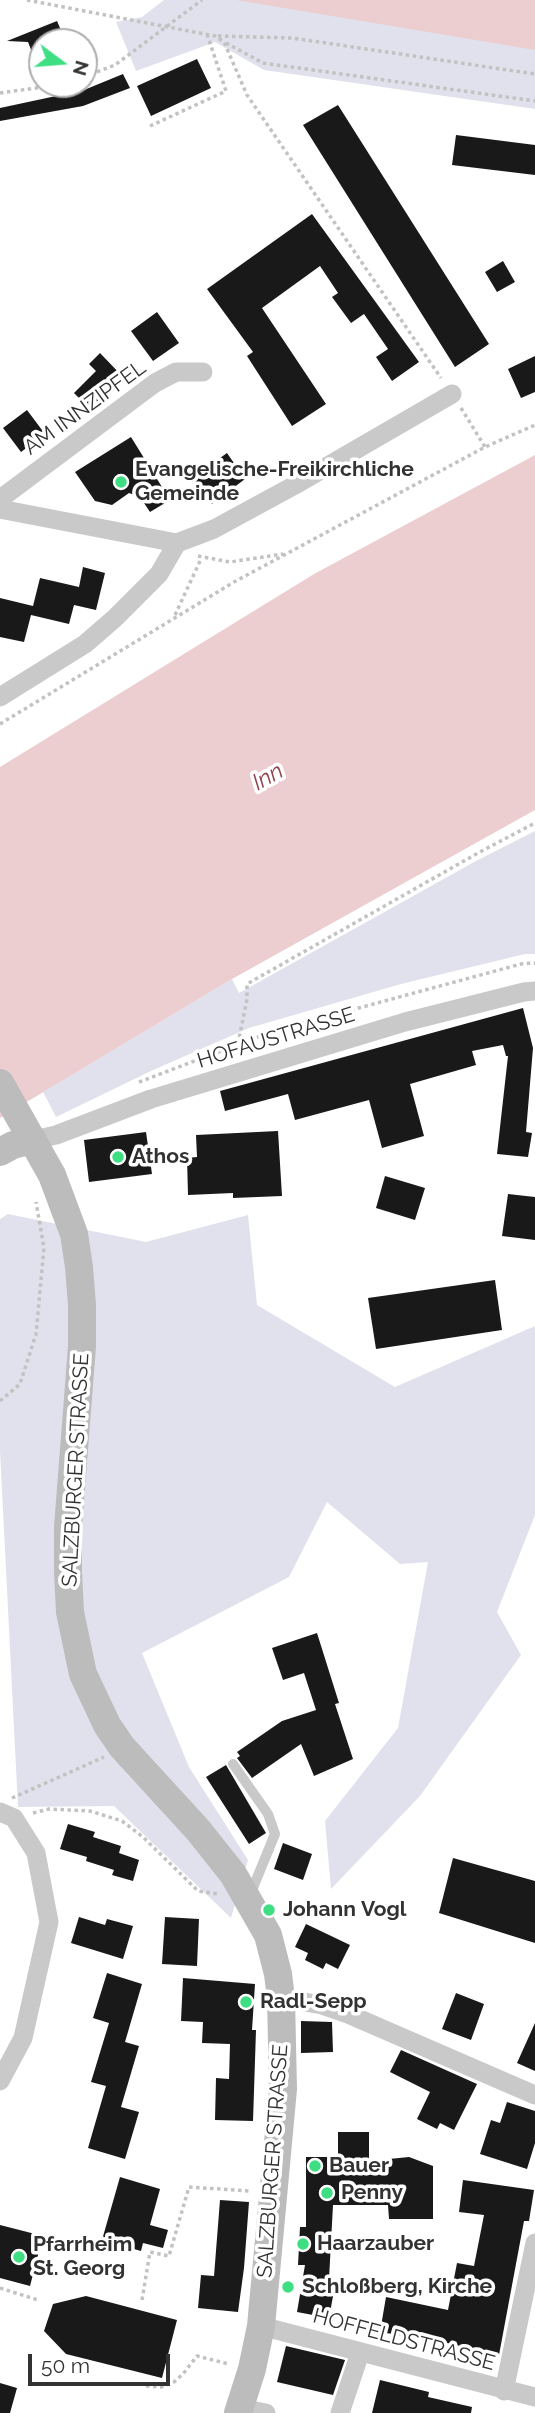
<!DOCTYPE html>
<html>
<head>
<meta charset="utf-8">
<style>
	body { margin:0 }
	#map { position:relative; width:535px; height:2413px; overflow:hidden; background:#fff; font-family:Raleway,sans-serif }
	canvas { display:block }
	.north { position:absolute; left:28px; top:28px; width:70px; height:70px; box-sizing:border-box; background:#fff; border:2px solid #adadad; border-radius:50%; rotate:106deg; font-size:19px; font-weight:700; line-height:28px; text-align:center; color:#323232 }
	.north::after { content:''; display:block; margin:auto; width:24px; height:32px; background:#3edf83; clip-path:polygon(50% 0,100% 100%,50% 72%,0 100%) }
	.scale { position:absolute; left:28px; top:2354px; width:142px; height:32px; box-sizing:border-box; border:4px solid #323232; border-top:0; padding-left:9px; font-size:21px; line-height:24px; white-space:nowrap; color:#323232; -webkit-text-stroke:5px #fff; paint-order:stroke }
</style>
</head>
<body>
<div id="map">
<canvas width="535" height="2413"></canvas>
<div class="north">N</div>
<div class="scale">50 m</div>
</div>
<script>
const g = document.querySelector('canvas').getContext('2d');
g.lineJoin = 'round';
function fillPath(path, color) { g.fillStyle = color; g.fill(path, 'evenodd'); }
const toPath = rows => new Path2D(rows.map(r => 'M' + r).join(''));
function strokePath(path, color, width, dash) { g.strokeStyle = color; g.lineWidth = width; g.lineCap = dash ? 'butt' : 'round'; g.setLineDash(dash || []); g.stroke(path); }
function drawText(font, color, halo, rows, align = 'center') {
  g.font = font + ' Raleway,sans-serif'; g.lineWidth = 7; g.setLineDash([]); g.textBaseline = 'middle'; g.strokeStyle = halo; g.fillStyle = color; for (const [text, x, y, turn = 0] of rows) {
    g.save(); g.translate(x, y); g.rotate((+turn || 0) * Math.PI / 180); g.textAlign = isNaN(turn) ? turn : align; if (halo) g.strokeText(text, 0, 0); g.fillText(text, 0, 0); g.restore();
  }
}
const green = toPath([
	[164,0,535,0,535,109,264,70,215,42,136,71,116,22,142,17],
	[535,831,535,954,525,954,401,984,249,1028,151,1071,56,1117,43,1092,232,979,239,993,476,861],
	[8,1214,146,1242,248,1215,257,1305,395,1387,535,1326,535,1515,497,1612,521,1655,420,1796,331,1889,325,1821,398,1728,428,1562,400,1564,327,1502,289,1577,142,1653,189,1767,248,1860,231,1918,114,1806,18,1807,0,1451,0,1219]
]);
const water = toPath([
	[236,0,535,0,535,50],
	[535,455,535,810,232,979,0,1118,0,767,314,574]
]);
const building = toPath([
	[57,21,66,42,42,42,41,75,28,42,7,41],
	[197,59,211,88,151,116,137,86],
	[123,74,130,88,83,106,0,121,0,108,84,90],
	[338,105,489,344,455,367,303,125],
	[456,135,535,145,535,175,452,165],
	[312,214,419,362,392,381,376,357,388,349,364,314,351,323,332,297,338,293,320,266,262,308,326,404,292,426,247,356,253,352,207,289],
	[503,261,515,282,497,292,485,272],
	[157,312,179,343,153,361,131,331],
	[100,353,124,378,91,410,74,393,96,371,89,364],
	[535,356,535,392,521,398,508,369],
	[27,410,45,434,21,452,3,428],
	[131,437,170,500,150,512,140,497,129,493,112,505,95,501,75,472],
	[227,453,245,479,212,504,192,478],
	[83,567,105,573,96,610,74,605,69,624,31,615,24,642,0,637,0,598,33,606,40,578,79,587],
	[523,1008,533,1048,526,1132,532,1133,528,1157,497,1154,508,1056,506,1056,503,1045,472,1051,476,1065,410,1084,424,1136,382,1148,369,1100,295,1120,288,1094,225,1111,220,1091],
	[278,1131,282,1196,233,1198,233,1193,188,1195,187,1158,197,1157,196,1135],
	[146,1132,152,1174,89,1182,84,1140],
	[385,1176,425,1188,415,1220,376,1208],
	[508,1194,535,1197,535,1240,502,1236],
	[495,1280,502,1330,376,1349,368,1298],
	[317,1633,339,1703,335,1704,353,1759,314,1776,301,1744,252,1778,237,1758,240,1756,237,1752,282,1721,316,1710,304,1673,283,1680,272,1648],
	[226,1765,266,1833,249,1844,206,1777],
	[68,1824,95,1832,93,1837,121,1846,119,1853,139,1860,133,1881,112,1875,114,1870,86,1861,87,1857,60,1849],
	[283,1843,312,1854,303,1880,274,1869],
	[453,1858,535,1881,535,1943,439,1913],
	[79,1917,105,1925,107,1919,133,1926,123,1959,71,1943],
	[165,1917,199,1919,197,1966,162,1964],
	[306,1924,350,1945,338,1969,326,1963,323,1969,305,1960,308,1953,295,1947],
	[107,1973,142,1984,125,2042,139,2046,121,2107,139,2112,125,2159,88,2148,106,2086,91,2082,109,2023,93,2018],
	[183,1978,255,1984,252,2030,256,2030,253,2121,215,2120,216,2078,229,2079,230,2044,202,2043,203,2022,181,2021],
	[456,1993,484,2004,471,2040,442,2029],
	[301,2021,332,2022,333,2052,301,2053],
	[535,2023,535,2071,517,2063],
	[401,2050,477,2084,454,2130,440,2123,437,2129,417,2119,430,2092,390,2072],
	[507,2102,535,2111,535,2143,527,2169,480,2154,491,2120,500,2123],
	[338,2132,369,2132,369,2161,409,2157,433,2166,433,2219,389,2219,388,2205,333,2205,329,2279,336,2280,329,2318,297,2312,305,2265,298,2265,300,2227,306,2227,306,2157,338,2157],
	[120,2177,160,2189,150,2225,168,2230,163,2248,143,2243,141,2251,102,2240],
	[463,2180,534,2190,529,2221,524,2221,499,2355,412,2335,411,2337,380,2332,386,2297,448,2310,457,2263,474,2266,484,2215,459,2212],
	[220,2200,249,2202,244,2268,238,2312,198,2308,201,2275,214,2276],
	[0,2225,43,2236,30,2286,0,2278],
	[86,2296,177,2320,162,2378,66,2354,44,2331,53,2304],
	[286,2346,345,2360,333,2395,277,2382],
	[380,2380,429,2392,428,2397,472,2407,471,2413,372,2413],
	[0,2383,17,2388,10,2413,0,2413]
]);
const path = toPath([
	[27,0,215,36,224,42,247,95,441,378],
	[218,36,292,38,535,74],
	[226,43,263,63,535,101],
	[84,77,115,65,202,0],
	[0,93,65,84],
	[150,126,226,91,207,34],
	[461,408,485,447],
	[198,556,230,562,283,554],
	[175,615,201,559],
	[0,724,234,582,485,447,535,425],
	[238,1044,247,999,247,984,478,853,535,823],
	[139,1082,274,1031,521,964,535,963],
	[0,1401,20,1384,36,1334,44,1248,36,1202],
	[12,1798,104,1757],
	[33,1813,49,1809,90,1811,122,1821,143,1837,198,1891,219,1894],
	[0,2288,38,2300],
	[142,2300,150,2252,169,2256,189,2187,250,2191],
	[146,2386,161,2387,174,2382,183,2374,197,2356,229,2364]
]);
const lane = toPath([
	[233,1764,268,1814,275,1834,250,1895]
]);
const street = toPath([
	[0,499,155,383,176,372,203,372],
	[0,509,177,543],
	[0,697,85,644,115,618,159,574,177,543,214,529,295,485,452,394],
	[33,1140,56,1135,151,1099,405,1022,524,992,535,991],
	[0,1812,14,1818,36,1853,49,1922,23,2038,0,2081],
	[281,1998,322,2005,348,2014,535,2095],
	[261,2326,535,2397],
	[504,2391,535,2243],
	[240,2408,266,2413],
	[340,2413,360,2353]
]);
const secondary = toPath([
	[0,1083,52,1175,74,1234,79,1267,82,1305,82,1346,68,1527,68,1572,70,1612,83,1674,107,1725,122,1747,198,1830,233,1874,268,1935,278,1974,281,1998,283,2089,261,2326,252,2369,238,2413],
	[0,1152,13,1145,33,1140]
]);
const markers = [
	[121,482,7,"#3edf83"],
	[118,1157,7,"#3edf83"],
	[269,1910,7,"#3edf83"],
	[246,2002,7,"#3edf83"],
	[315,2166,7,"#3edf83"],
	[327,2193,7,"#3edf83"],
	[303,2244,7,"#3edf83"],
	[19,2257,7,"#3edf83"],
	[288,2287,7,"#3edf83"]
];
const streetNames = [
	["AM INNZIPFEL",85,408,-36],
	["HOFAUSTRASSE",276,1038,-17],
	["SALZBURGER STRASSE",76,1470,-87],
	["SALZBURGER STRASSE",273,2161,-86],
	["HOFFELDSTRASSE",404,2340,15]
];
const poiNames = [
	["Evangelische-Freikirchliche",135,470],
	["Gemeinde",135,494],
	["Athos",132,1157],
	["Johann Vogl",283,1910],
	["Radl-Sepp",260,2002],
	["Bauer",329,2166],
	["Penny",341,2193],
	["Haarzauber",317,2244],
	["Pfarrheim",33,2245],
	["St. Georg",33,2269],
	["Schloßberg, Kirche",302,2287]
];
const waterNames = [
	["Inn",268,777,-29]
];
fillPath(green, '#e1e1ed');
fillPath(water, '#ecced1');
fillPath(building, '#191919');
strokePath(path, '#c2c2c2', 3.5, [3.5, 3.5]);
strokePath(lane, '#c9c9c9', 10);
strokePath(street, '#c9c9c9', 19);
strokePath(secondary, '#bcbcbc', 28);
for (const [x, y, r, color] of markers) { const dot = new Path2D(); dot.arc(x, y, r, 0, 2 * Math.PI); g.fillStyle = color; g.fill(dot); strokePath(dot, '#fff', 2.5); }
drawText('21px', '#323232', '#fff', streetNames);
drawText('bold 21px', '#323232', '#fff', poiNames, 'left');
drawText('italic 23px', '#92424a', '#fff', waterNames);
</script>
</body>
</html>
